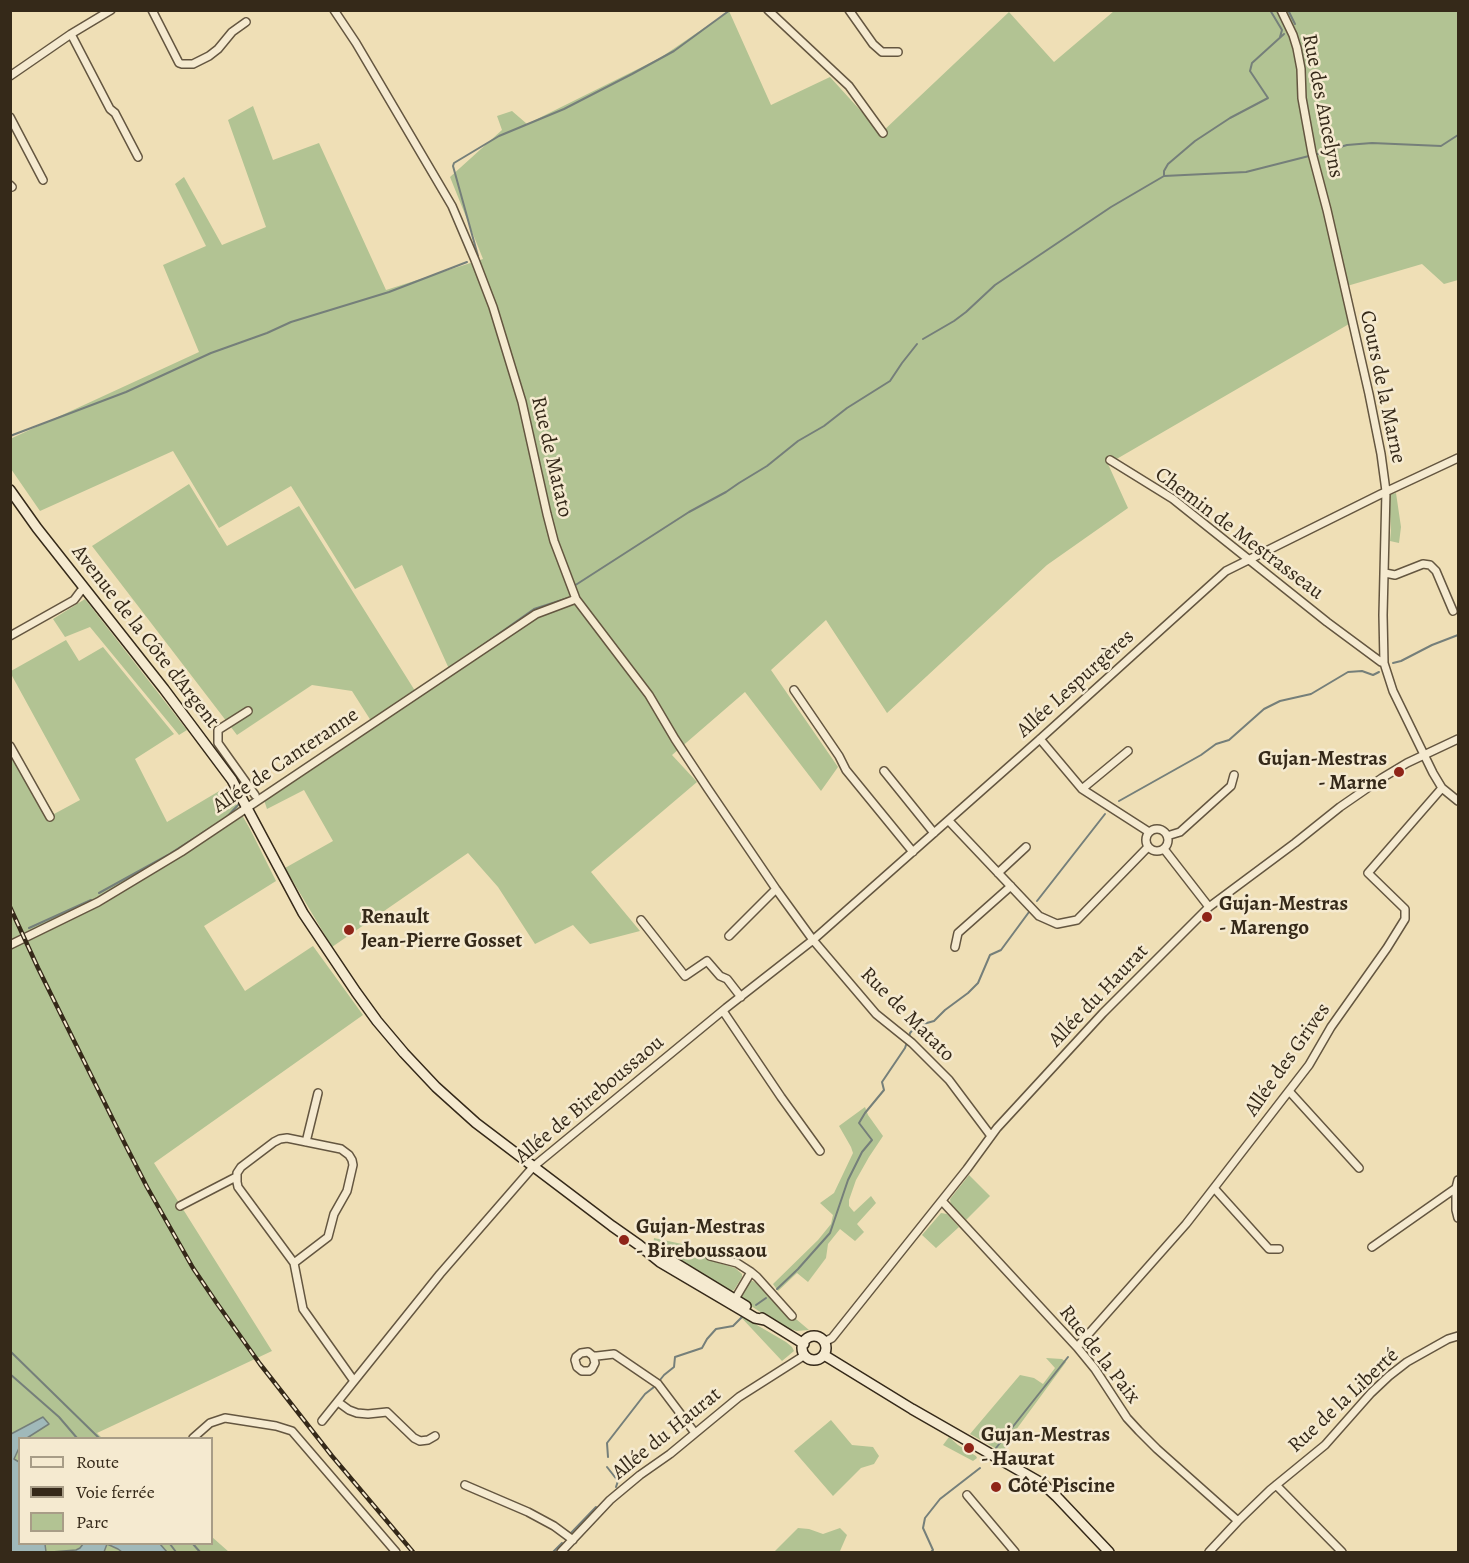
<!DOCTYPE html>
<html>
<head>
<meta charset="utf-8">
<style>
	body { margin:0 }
	#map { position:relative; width:1469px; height:1563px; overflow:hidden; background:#efdfb6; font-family:Alegreya,serif }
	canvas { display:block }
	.frame { position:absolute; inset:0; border:12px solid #352919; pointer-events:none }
	.legend { position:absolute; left:18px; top:1437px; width:195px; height:108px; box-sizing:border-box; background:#f5ead0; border:2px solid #a89d87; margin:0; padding:8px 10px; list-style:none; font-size:18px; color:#352919 }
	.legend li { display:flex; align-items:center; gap:12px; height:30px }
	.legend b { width:30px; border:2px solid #a89d87 }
</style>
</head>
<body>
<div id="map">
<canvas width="1469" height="1563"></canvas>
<div class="frame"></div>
<ul class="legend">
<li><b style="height:8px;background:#f5ead0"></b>Route</li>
<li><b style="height:8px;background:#352919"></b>Voie ferrée</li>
<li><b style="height:16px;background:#b2c393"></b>Parc</li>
</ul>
</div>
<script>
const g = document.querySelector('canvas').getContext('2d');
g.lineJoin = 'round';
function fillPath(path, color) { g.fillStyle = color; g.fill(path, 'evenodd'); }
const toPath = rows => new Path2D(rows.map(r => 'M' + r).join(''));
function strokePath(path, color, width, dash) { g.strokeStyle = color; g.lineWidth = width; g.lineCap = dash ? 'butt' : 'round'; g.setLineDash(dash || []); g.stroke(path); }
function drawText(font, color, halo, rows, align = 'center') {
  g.font = font + ' Alegreya,serif'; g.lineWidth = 5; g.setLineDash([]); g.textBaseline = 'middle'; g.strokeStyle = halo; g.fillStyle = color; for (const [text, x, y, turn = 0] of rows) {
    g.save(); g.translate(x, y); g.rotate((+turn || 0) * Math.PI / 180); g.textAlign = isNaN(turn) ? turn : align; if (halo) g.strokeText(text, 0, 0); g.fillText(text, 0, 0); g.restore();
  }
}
const green = toPath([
	[1274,10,1276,12,1458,11,1458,280,1444,284,1422,264,1347,286,1349,324,1108,464,1128,508,1047,565,887,713,826,620,771,670,838,767,821,791,745,692,672,755,697,782,591,872,640,931,590,944,573,925,535,944,498,887,468,853,332,947,285,868,333,841,304,790,267,809,264,800,373,724,352,691,312,685,237,735,92,546,189,484,227,546,299,506,417,694,450,671,402,565,355,589,291,486,219,528,173,451,40,511,11,469,10,439,199,352,163,265,206,246,175,184,184,177,222,245,266,227,228,120,253,106,273,160,319,143,386,290,483,259,450,177,502,130,497,116,512,111,527,124,660,58,729,11,771,105,830,77,881,133,1009,12,1054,62,1114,11],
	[1396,493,1401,527,1399,543,1390,541,1391,530,1389,495],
	[85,599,187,730,179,735,90,627,65,637,53,619],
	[66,640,79,661,103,647,174,734,135,759,167,822,226,787,250,829,276,881,204,926,245,991,313,946,363,1015,154,1163,272,1351,97,1433,102,1438,20,1438,20,1544,212,1544,212,1537,229,1552,11,1552,10,760,19,756,54,814,80,800,11,674,11,671],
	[865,1107,868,1115,883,1136,869,1157,856,1180,849,1200,849,1206,854,1212,871,1196,876,1203,857,1224,864,1232,855,1241,840,1229,828,1244,826,1258,808,1282,797,1273,778,1291,773,1284,818,1240,831,1224,833,1215,820,1203,834,1193,853,1153,851,1147,839,1126],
	[969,1175,990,1196,966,1220,951,1206,950,1199],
	[941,1213,947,1214,959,1227,936,1248,922,1235],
	[654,1238,710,1250,709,1260,735,1268,742,1274,742,1277,734,1290,728,1292,653,1247],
	[750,1281,753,1281,757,1284,789,1318,796,1319,809,1330,797,1331,783,1327,742,1300,741,1296],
	[738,1314,786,1342,792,1347,794,1351,782,1361],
	[1046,1358,1062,1359,1066,1362,1007,1442,1005,1450,1002,1452,970,1434,1020,1375,1034,1378,1043,1384,1055,1368],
	[831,1420,852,1445,873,1447,879,1456,874,1464,861,1468,833,1496,794,1451],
	[949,1437,958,1445,976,1456,977,1458,973,1461,943,1445],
	[798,1528,809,1529,823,1534,840,1528,847,1535,840,1551,842,1552,774,1552]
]);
const water = toPath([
	[43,1417,49,1424,27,1438,20,1438,19,1448,14,1459,19,1462,20,1544,45,1544,46,1552,11,1552,11,1434,43,1417],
	[83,1544,160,1544,167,1552,122,1552,118,1549,107,1544,104,1552,51,1552,76,1550,80,1548,83,1544]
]);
const stream = toPath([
	[1270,10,1282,30,1280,37],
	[1288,10,1295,24],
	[1317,154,1347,145,1359,144,1372,143,1441,146,1458,135],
	[1164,175,1164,171,1168,164,1195,141,1230,118,1268,98,1250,71,1252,63,1284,34],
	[478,256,453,166,454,163,499,136,564,109,632,74,674,51,730,10],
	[923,339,954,321,966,312,995,285,1111,207,1164,176,1246,172,1309,156],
	[10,436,126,392,211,353,267,333,291,322,389,292,467,262],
	[574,586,689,512,726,492,739,483,767,466,798,441,824,426,847,408,890,381,902,363,917,344],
	[463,659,534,609,568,598],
	[1393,663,1401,661,1432,645,1458,635],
	[301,768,408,696],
	[1119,801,1201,755,1216,744,1229,740,1264,709,1280,701,1311,694,1348,672,1362,671,1373,675,1379,672],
	[226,818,238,805],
	[99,893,168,855,213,826],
	[1037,901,1105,814],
	[29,928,91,900],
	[10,938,11,938],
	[909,1037,910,1033,916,1026,934,1021,945,1010,968,993,978,983,990,955,1001,950,1029,912],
	[777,1289,798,1269,830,1233,848,1180,862,1152,872,1140,859,1123,865,1113,884,1090,882,1082,905,1048,907,1042],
	[756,1305,766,1298],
	[10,1351,99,1438],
	[10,1374,59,1417,77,1438],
	[660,1380,664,1375,674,1367,675,1357,702,1348,707,1339,716,1329,733,1326,743,1316],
	[996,1448,1068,1357],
	[608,1457,607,1443,645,1394,654,1387],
	[607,1467,618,1481,616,1487],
	[570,1534,596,1507],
	[170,1544,176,1552],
	[193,1544,200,1552],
	[553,1552,562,1543],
	[931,1552,933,1550,923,1528,925,1518,940,1499,980,1468]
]);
const minor = toPath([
	[152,10,179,63,182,64,193,64,209,56,218,49,232,32,246,22],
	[334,10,356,43,452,206,475,260,493,307,522,402,547,514,554,541,576,599,649,695,675,739,708,789,776,889,813,940,876,1014,912,1043,949,1080,991,1136],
	[768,10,849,86,883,133],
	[849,10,873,44,882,52,898,52],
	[1281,10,1293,35,1297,48,1301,69,1302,98,1312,153,1327,210,1369,394,1381,454,1386,491,1383,615,1384,663,1393,691,1433,773,1442,788,1458,801],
	[71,34,110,109,115,113,138,157],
	[10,76,71,34,111,10],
	[10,117,43,180],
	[10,185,12,187],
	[1110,460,1173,499,1327,622,1381,662,1384,663],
	[1385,573,1395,575,1423,564,1430,565,1436,571,1453,611],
	[10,636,74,600,80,592,84,588],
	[794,690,839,756,846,770,913,852],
	[248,711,218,730,218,743,255,795],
	[1040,739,1082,789,1149,832],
	[10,746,50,817],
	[884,771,934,833],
	[1082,789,1128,751],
	[949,821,1039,916,1057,924,1077,920,1148,847],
	'1146 840a11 11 0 1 1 22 0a11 11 0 1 1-22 0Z',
	[1167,836,1180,832,1231,786,1234,775],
	[1164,849,1209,907],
	[998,873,1026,847],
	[641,920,685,976,707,961,720,976,727,979,741,997],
	[729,936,776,889],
	[10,945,98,902,181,852,536,614,576,599],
	[955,947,958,933,1011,886],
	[723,1011,781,1097,820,1151],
	[1289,1091,1359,1168],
	[306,1142,318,1093],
	[1458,1180,1456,1188,1456,1210,1458,1218],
	[1214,1188,1269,1249,1279,1249],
	[942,1201,1077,1347,1095,1369,1127,1418,1139,1431,1157,1449,1238,1521],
	[180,1206,236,1177],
	[1372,1247,1456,1188],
	[710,1256,737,1263,751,1272,757,1277,792,1316],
	[294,1263,328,1237,334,1214,347,1191,353,1165,352,1160,349,1155,341,1149,287,1138,280,1139,274,1142,241,1167,237,1173,237,1182,238,1187,294,1263,303,1309,354,1381],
	[735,1299,751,1272],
	[824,1342,832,1338,967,1169,997,1128,1103,1013,1209,907,1295,843,1340,807,1382,778,1407,763,1458,739],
	[1077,1347,1186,1224,1207,1197,1309,1065,1331,1027,1387,948,1405,919,1405,909,1368,873,1442,788],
	[593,1356,595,1363,592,1369,589,1371,582,1371,577,1367,575,1360,576,1357,581,1353,588,1352,593,1356,597,1356,614,1354,658,1384,695,1433],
	[338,1402,349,1410,357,1413,368,1414,387,1412,414,1438,420,1441,428,1440,435,1436],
	[322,1421,440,1274,533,1167,726,1008,813,940,1040,739,1226,571,1381,494,1458,458],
	[193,1438,210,1423,225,1418,276,1426,292,1431,396,1552],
	[465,1485,528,1512,554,1526,573,1540],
	[1276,1485,1342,1552],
	[967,1495,1015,1552],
	[561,1552,610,1500,640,1475,670,1454,739,1397,805,1355],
	[1209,1552,1238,1521,1270,1490,1325,1445,1371,1393,1389,1376,1407,1362,1448,1339,1458,1336]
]);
const secondary = toPath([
	[10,490,37,528,164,689,232,780,303,913,356,992,377,1021,404,1053,436,1087,476,1123,612,1226,639,1245,660,1262,755,1318,765,1320],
	[650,1249,659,1253,746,1306],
	[762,1318,804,1344],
	'802 1348a12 12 0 1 1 24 0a12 12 0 1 1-24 0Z',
	[824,1355,912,1409,1043,1484,1056,1496,1109,1552]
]);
const rail = toPath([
	[10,907,38,968,125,1144,147,1187,193,1268,216,1302,260,1364,332,1456,413,1552]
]);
const markers = [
	[1399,772,6,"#8f2418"],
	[1207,917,6,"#8f2418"],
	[349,930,6,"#8f2418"],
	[624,1240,6,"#8f2418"],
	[969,1448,6,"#8f2418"],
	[996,1487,6,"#8f2418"]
];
const streetNames = [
	["Rue des Ancelyns",1322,106,79],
	["Cours de la Marne",1382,387,78],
	["Rue de Matato",551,457,77],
	["Chemin de Mestrasseau",1239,534,37],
	["Avenue de la Côte d'Argent",145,637,52],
	["Allée Lespurgères",1076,684,-42],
	["Allée de Canteranne",286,761,-34],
	["Allée du Haurat",1099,996,-46],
	["Rue de Matato",907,1015,45],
	["Allée des Grives",1288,1060,-55],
	["Allée de Bireboussaou",590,1100,-40],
	["Rue de la Paix",1099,1355,52],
	["Rue de la Liberté",1344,1401,-43],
	["Allée du Haurat",667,1434,-39]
];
const poiNames = [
	["Gujan-Mestras",1387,760,"right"],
	["- Marne",1387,784,"right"],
	["Gujan-Mestras",1219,905],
	["- Marengo",1219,929],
	["Renault",361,918],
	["Jean-Pierre Gosset",361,942],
	["Gujan-Mestras",636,1228],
	["- Bireboussaou",636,1252],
	["Gujan-Mestras",981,1436],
	["- Haurat",981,1460],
	["Côté Piscine",1008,1487]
];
fillPath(green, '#b2c393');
fillPath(water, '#a0b9ba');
strokePath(water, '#757f7a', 1.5);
strokePath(stream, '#757f7a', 2);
strokePath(minor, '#645640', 10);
strokePath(secondary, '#352919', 12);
strokePath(minor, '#f5ead0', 7);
strokePath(secondary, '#f5ead0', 9);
strokePath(rail, '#352919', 4.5);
strokePath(rail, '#f5ead0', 2, [7]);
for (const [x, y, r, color] of markers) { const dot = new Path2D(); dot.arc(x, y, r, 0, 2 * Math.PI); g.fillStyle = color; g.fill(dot); strokePath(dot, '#f5ead0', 2); }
drawText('21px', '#352919', '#f5ead0', streetNames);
drawText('bold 21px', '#352919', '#f5ead0', poiNames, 'left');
</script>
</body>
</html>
